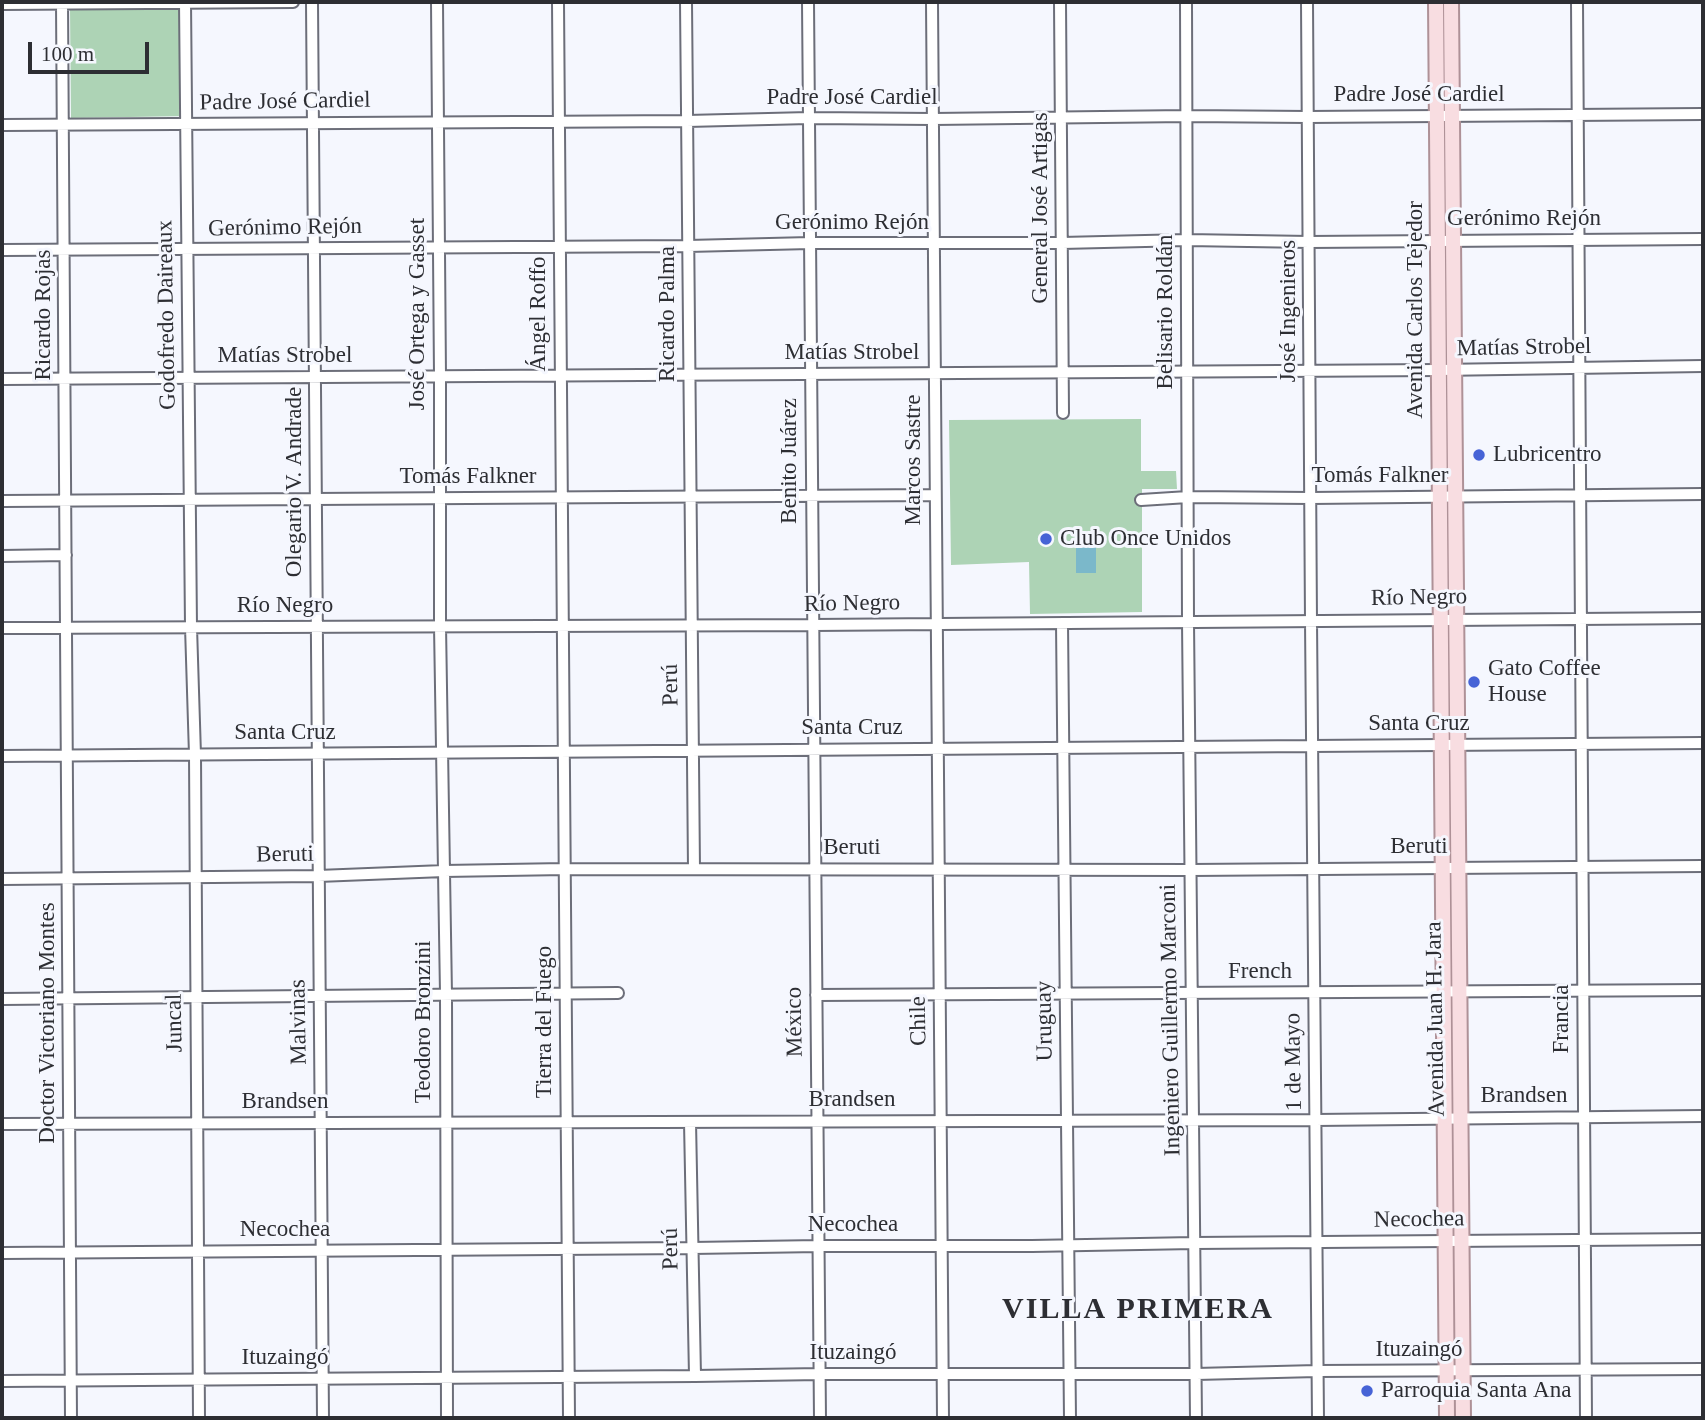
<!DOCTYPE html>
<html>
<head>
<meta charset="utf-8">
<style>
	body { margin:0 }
	#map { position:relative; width:1705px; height:1420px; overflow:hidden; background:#f5f7fe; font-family:"Times New Roman",serif }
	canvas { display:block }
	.frame { position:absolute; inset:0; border:4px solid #2d2e33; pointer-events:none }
	.scale { position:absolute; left:28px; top:42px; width:121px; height:32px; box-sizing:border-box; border:4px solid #2d2e33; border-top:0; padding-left:9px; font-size:21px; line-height:24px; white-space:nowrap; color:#2d2e33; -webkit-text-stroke:5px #f5f7fe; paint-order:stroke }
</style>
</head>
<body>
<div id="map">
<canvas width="1705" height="1420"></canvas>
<div class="frame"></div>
<div class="scale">100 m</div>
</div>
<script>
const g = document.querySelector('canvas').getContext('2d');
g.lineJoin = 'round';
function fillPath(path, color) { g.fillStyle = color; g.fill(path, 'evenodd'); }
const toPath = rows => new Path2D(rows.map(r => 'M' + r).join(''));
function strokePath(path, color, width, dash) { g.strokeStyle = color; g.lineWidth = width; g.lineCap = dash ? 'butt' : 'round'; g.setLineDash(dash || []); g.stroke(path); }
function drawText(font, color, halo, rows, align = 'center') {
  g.font = font + ' "Times New Roman",serif'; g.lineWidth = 6; g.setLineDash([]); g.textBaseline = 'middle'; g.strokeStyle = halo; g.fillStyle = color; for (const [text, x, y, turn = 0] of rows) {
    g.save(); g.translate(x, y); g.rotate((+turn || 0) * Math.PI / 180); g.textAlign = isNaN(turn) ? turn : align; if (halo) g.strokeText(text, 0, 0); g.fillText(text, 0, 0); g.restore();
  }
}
const green = toPath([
	[186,6,188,116,71,118,70,8],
	[1141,419,1141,471,1176,471,1177,489,1142,489,1142,612,1030,614,1029,562,951,565,949,420]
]);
const water = toPath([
	[1076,533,1096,533,1096,573,1076,573]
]);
const minor = toPath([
	[62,2,71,1418],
	[185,2,191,627,195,755,199,1418],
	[312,2,323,1418],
	[437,2,440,376,440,626,446,994,447,1418],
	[558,2,569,1418],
	[686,2,694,869],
	[808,2,820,1418],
	[932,2,943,1418],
	[1060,2,1063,413],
	[1186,2,1188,622,1196,1418],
	[1307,2,1311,621,1318,1418],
	[1577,2,1586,1418],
	[2,4,293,2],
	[2,125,687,121,809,118,933,119,1187,116,1308,117,1703,114],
	[2,250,688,246,810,243,1062,243,1187,240,1309,242,1703,239],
	[2,379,1439,370,1703,366],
	[1141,500,1188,497,1311,498,1703,494],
	[2,501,935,495],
	[2,556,66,555],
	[1062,623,1070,1418],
	[2,628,813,625,1703,618],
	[2,756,1703,743],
	[2,879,318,876,444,871,565,869,1191,870,1703,866],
	[816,995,1703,990],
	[2,999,618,993],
	[690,1122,695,1376],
	[2,1124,1315,1120,1703,1116],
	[2,1253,692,1248,819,1246,1032,1246,1194,1243,1703,1239],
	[2,1381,695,1376,820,1374,1196,1374,1317,1371,1703,1369]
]);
const major = toPath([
	[1436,2,1447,1418],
	[1451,2,1463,1418]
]);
const markers = [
	[1479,455,7,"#4663d6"],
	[1046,539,7,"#4663d6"],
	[1474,682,7,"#4663d6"],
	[1367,1391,7,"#4663d6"]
];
const streetNames = [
	["Padre José Cardiel",1419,95],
	["Padre José Cardiel",852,98],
	["Padre José Cardiel",285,102,-1],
	["General José Artigas",1041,208,-90],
	["Gerónimo Rejón",1524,219],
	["Gerónimo Rejón",852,223],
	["Gerónimo Rejón",285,228,-1],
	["Avenida Carlos Tejedor",1416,310,-90],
	["José Ingenieros",1289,311,-90],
	["Belisario Roldán",1166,312,-90],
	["José Ortega y Gasset",418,314,-90],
	["Ángel Roffo",539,314,-90],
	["Ricardo Palma",668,314,-90],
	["Ricardo Rojas",44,315,-90],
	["Godofredo Daireaux",167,315,-91],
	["Matías Strobel",1524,348,-1],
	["Matías Strobel",852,353],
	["Matías Strobel",285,356],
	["Marcos Sastre",914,460,-90],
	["Benito Juárez",790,461,-90],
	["Tomás Falkner",1380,476],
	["Tomás Falkner",468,477],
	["Olegario V. Andrade",295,482,-90],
	["Río Negro",1419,598,-1],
	["Río Negro",852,604,-1],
	["Río Negro",285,606],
	["Perú",671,685,-91],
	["Santa Cruz",1419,724],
	["Santa Cruz",852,728],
	["Santa Cruz",285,733],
	["Beruti",1419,847],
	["Beruti",852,848],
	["Beruti",285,855,-1],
	["French",1260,972],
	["Avenida Juan H. Jara",1436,1019,-91],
	["Francia",1562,1019,-90],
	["Ingeniero Guillermo Marconi",1171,1020,-91],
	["Chile",919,1021,-91],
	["Uruguay",1045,1021,-91],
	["Malvinas",299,1022,-91],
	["Teodoro Bronzini",424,1022,-90],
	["Tierra del Fuego",545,1022,-90],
	["México",795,1022,-91],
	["Doctor Victoriano Montes",48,1023,-90],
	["Juncal",175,1023,-91],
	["1 de Mayo",1294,1062,-91],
	["Brandsen",1524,1096],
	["Brandsen",852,1100],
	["Brandsen",285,1102],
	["Necochea",1419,1220,-1],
	["Necochea",853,1225],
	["Necochea",285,1230],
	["Perú",671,1249,-91],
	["Ituzaingó",1419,1350],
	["Ituzaingó",853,1353],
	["Ituzaingó",285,1358]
];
const poiNames = [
	["Lubricentro",1493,455],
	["Club Once Unidos",1060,539],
	["Gato Coffee",1488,669],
	["House",1488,695],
	["Parroquia Santa Ana",1381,1391]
];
const districtNames = [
	["VILLA PRIMERA",1138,1310]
];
fillPath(green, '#add3b5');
fillPath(water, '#7bb8ca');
strokePath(minor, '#6c6e79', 14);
strokePath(major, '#ae9197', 18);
strokePath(minor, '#fff', 10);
strokePath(major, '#f8dde1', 14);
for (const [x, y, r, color] of markers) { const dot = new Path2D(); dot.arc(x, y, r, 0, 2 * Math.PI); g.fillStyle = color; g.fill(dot); strokePath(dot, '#f5f7fe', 2.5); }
drawText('23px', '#2d2e33', '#f5f7fe', streetNames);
drawText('23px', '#2d2e33', '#f5f7fe', poiNames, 'left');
g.letterSpacing = '2px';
drawText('bold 30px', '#2d2e33', '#f5f7fe', districtNames);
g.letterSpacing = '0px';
</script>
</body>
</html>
